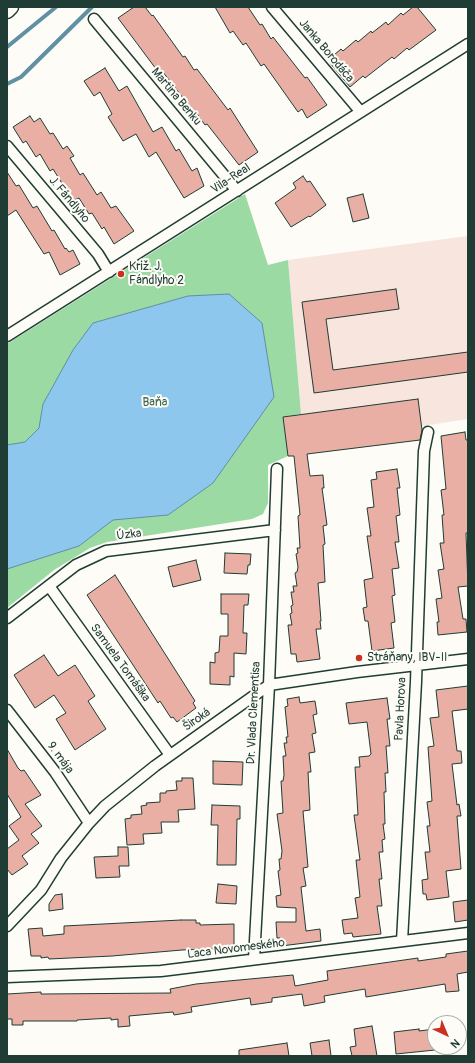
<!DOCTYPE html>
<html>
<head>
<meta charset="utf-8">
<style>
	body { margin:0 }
	#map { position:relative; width:475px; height:1063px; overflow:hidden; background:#fdfcf7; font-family:Pangolin,sans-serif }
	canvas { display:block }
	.frame { position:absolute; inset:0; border:8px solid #1f3d34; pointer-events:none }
	.north { position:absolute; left:427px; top:1015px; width:40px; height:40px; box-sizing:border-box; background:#fdfcf7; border:1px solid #a4b0a9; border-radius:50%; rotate:136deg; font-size:11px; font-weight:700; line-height:16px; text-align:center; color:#1f3d34 }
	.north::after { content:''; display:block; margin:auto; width:14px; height:18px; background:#c8321e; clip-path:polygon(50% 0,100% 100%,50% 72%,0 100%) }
</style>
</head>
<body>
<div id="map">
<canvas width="475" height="1063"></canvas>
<div class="frame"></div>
<div class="north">N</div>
</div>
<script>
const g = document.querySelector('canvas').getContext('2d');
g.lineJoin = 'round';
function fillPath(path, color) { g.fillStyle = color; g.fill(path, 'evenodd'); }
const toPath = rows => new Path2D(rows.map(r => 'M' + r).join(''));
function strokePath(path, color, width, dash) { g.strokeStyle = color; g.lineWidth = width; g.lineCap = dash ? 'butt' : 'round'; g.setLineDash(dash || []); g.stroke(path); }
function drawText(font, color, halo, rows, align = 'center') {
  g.font = font + ' Pangolin,sans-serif'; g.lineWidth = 4; g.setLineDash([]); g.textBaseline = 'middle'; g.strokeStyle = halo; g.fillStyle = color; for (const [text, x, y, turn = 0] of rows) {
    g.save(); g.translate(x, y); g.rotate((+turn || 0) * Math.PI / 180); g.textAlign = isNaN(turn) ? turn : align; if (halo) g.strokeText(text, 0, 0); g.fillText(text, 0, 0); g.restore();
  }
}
const built = toPath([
	[468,236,468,419,422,426,423,439,288,456,283,417,301,414,288,260]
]);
const green = toPath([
	[245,194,268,265,288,260,301,414,283,417,288,456,268,465,268,503,263,514,252,519,107,542,90,548,54,570,7,608,7,344]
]);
const water = toPath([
	[229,294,262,323,274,397,213,483,168,515,113,520,79,546,7,569,7,445,25,442,39,428,43,404,73,350,93,323,188,296,229,294]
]);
const stream = toPath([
	[7,47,56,7],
	[7,84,21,77,92,7]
]);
const building = toPath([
	[134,7,145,7,152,16,153,15,183,57,185,56,194,70,197,69,228,110,230,108,258,152,239,165,207,124,205,125,195,111,194,112,162,71,159,73,118,18,134,7],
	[215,7,248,7,260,25,262,24,271,39,273,37,305,78,307,77,327,105,307,118,302,109,298,112,264,64,261,66,246,43,243,45,233,31,230,33,215,7],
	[413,7,417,7,436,30,409,50,407,48,394,59,392,57,365,78,363,76,350,87,330,63,336,59,334,55,341,49,343,51,356,40,358,42,371,31,372,33,386,22,388,25,401,13,403,15,413,7],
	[105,68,119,91,127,86,153,132,162,127,176,151,179,149,192,171,197,168,204,186,184,198,156,152,149,157,136,134,123,141,108,117,112,114,100,92,94,96,84,81,105,68],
	[30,116,34,122,40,118,50,134,53,133,63,149,67,146,74,156,70,158,80,175,83,173,97,195,101,192,111,208,116,206,134,231,114,244,104,227,102,229,92,213,89,214,79,198,73,201,53,169,50,171,40,154,36,157,26,141,23,143,13,127,30,116],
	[7,172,16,186,19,185,33,208,37,206,52,231,54,230,65,249,66,248,69,252,73,250,80,264,60,275,49,252,44,254,16,210,7,216,7,172],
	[303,176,307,182,310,181,326,205,310,217,309,216,291,227,275,203,296,188,293,183,303,176],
	[363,194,369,218,353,222,347,198,363,194],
	[396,289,399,309,326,319,333,370,468,352,468,372,314,393,302,302,396,289],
	[418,399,422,430,420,440,307,454,310,476,323,475,324,488,322,488,327,525,323,526,325,544,323,545,325,582,318,583,321,621,320,621,321,629,316,629,320,659,297,662,296,654,291,654,288,625,292,625,290,614,292,613,291,606,293,605,291,592,294,592,293,586,297,586,295,573,297,572,298,567,296,554,298,553,297,548,300,548,298,516,300,515,294,456,288,456,283,417,418,399],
	[465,432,466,440,468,440,468,533,466,533,468,586,458,587,463,619,466,619,467,632,438,635,437,622,439,622,436,599,442,598,438,570,444,569,440,543,444,543,442,515,444,515,441,490,446,489,441,436,465,432],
	[397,469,400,488,397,488,400,515,396,516,399,542,395,542,399,568,392,569,395,595,392,596,395,622,391,623,394,648,372,651,368,621,365,621,363,608,367,607,364,580,373,578,367,536,371,536,367,508,374,507,371,480,377,479,376,472,397,469],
	[225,553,251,554,250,565,248,565,247,574,224,573,225,553],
	[196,560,201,580,173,587,168,567,196,560],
	[115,575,195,701,193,703,196,708,177,722,173,717,171,718,160,701,158,703,87,595,115,575],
	[221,594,249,594,248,605,244,605,243,633,247,633,246,654,234,653,234,677,230,676,230,685,210,684,210,662,215,663,215,653,219,652,220,636,228,636,228,614,221,614,221,594],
	[44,655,58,676,75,665,95,696,88,701,106,729,75,750,56,719,66,713,54,695,35,708,14,675,44,655],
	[468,686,468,709,452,711,457,751,461,751,462,763,452,764,457,805,459,804,461,816,457,816,461,869,446,871,449,897,427,900,426,894,423,894,422,880,428,879,425,852,430,852,427,826,430,826,427,802,432,801,428,747,434,746,430,718,439,717,436,690,468,686],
	[299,697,300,703,315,701,317,714,313,715,316,733,312,734,315,752,309,753,311,772,308,772,310,810,303,811,308,867,303,868,306,886,301,887,306,931,320,929,321,941,281,946,280,938,277,938,276,922,296,922,296,908,277,907,276,896,281,895,278,871,280,870,279,859,281,859,282,851,277,814,283,813,281,781,283,781,284,775,283,756,286,756,284,743,287,743,286,737,288,737,285,707,288,706,287,699,299,697],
	[387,698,390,719,387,719,390,746,386,746,388,773,385,773,386,792,384,792,385,824,383,824,385,839,382,840,383,852,379,852,382,879,379,879,382,906,377,906,381,934,353,937,352,933,344,934,342,920,358,918,355,898,360,897,356,860,360,860,354,815,358,815,355,767,360,767,359,757,369,756,371,754,367,722,349,724,346,703,387,698],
	[7,749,18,768,21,771,24,770,41,795,25,804,42,826,31,834,39,843,22,856,28,864,12,875,7,869,7,849,19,840,9,826,21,817,7,794,7,749],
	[213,761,243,762,242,785,213,784,213,761],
	[182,778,193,778,195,809,178,810,179,822,161,822,162,833,143,834,144,844,127,845,125,819,131,818,131,815,142,814,141,806,147,805,146,803,160,802,160,793,166,793,166,791,177,790,176,781,182,781,182,778],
	[212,805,240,806,240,819,237,819,236,865,217,865,218,825,211,825,212,805],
	[118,847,128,847,129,866,119,866,120,877,96,878,94,857,118,856,118,847],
	[218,884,237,886,236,904,216,903,218,884],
	[62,894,63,909,49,911,49,904,55,895,62,894],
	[468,900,468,920,455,922,453,902,468,900],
	[181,920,196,920,196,923,200,923,200,925,234,924,234,948,182,950,112,956,49,959,48,957,41,958,41,956,31,956,28,929,42,928,43,936,64,934,64,926,181,920],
	[468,951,468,972,457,974,459,991,446,992,445,984,366,997,365,989,324,996,325,1002,304,1006,302,994,272,998,272,1002,251,1005,250,998,191,1007,192,1012,174,1015,173,1012,129,1016,130,1026,118,1027,118,1019,111,1020,111,1018,77,1020,77,1021,23,1021,23,1025,12,1025,12,1019,7,1019,7,994,41,992,41,994,171,993,170,989,196,984,293,975,295,986,328,980,327,971,418,958,418,961,446,957,446,954,468,951],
	[372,1026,377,1056,352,1056,350,1047,356,1046,354,1029,372,1026],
	[419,1029,419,1031,435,1029,435,1050,396,1054,394,1032,419,1029],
	[329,1040,331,1056,312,1056,310,1043,329,1040],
	[287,1043,289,1056,239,1056,239,1050,287,1043]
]);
const minor = toPath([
	[272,7,360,111],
	[94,19,237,191],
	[7,146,98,254,109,272],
	[7,336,468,44],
	[49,586,170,755],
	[7,618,76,565,106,551,275,530],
	[7,710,55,772,89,823],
	[7,926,41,890,61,858,89,823,105,806,155,766,269,685,357,672,468,659],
	[402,941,416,682,424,451,428,432],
	[254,959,269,685,277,469],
	[7,977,161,971,468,933]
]);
const secondary = toPath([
	[7,11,11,7]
]);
const markers = [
	[121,274,4,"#c8321e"],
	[359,658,4,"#c8321e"]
];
const streetNames = [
	["Janka Borodáča",326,51,50],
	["Martina Benku",176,97,50],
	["Vila-Real",231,179,-33],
	["J. Fándlyho",69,200,50],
	["Úzka",129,535,-7],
	["Samuela Tomášika",120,663,54],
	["Pavla Horova",401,709,-87],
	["Dr. Vlada Clementisa",254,713,-87],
	["Široká",197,720,-35],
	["9. mája",60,758,54],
	["Laca Novomeského",236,949,-7]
];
const poiNames = [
	["Križ. J.",129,267],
	["Fándlyho 2",129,281],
	["Stráňany, IBV-II",367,658]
];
const parkNames = [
	["Baňa",155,403]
];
fillPath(built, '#f7e5de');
fillPath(green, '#9bdaa3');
fillPath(water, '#8dc7ed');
strokePath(water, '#6190a3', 1);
strokePath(stream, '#6190a3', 4);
fillPath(building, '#e9afa5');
strokePath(building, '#1f3d34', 1);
strokePath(minor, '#1f3d34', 13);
strokePath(secondary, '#1f3d34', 17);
strokePath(minor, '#fdfcf7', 10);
strokePath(secondary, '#fdfcf7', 14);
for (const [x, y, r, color] of markers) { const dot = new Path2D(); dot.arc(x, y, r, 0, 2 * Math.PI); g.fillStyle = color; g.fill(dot); strokePath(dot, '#fdfcf7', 1.5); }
drawText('12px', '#1f3d34', '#fdfcf7', streetNames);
drawText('12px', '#1f3d34', '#fdfcf7', poiNames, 'left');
drawText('12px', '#3e6450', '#fdfcf7', parkNames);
</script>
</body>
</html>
